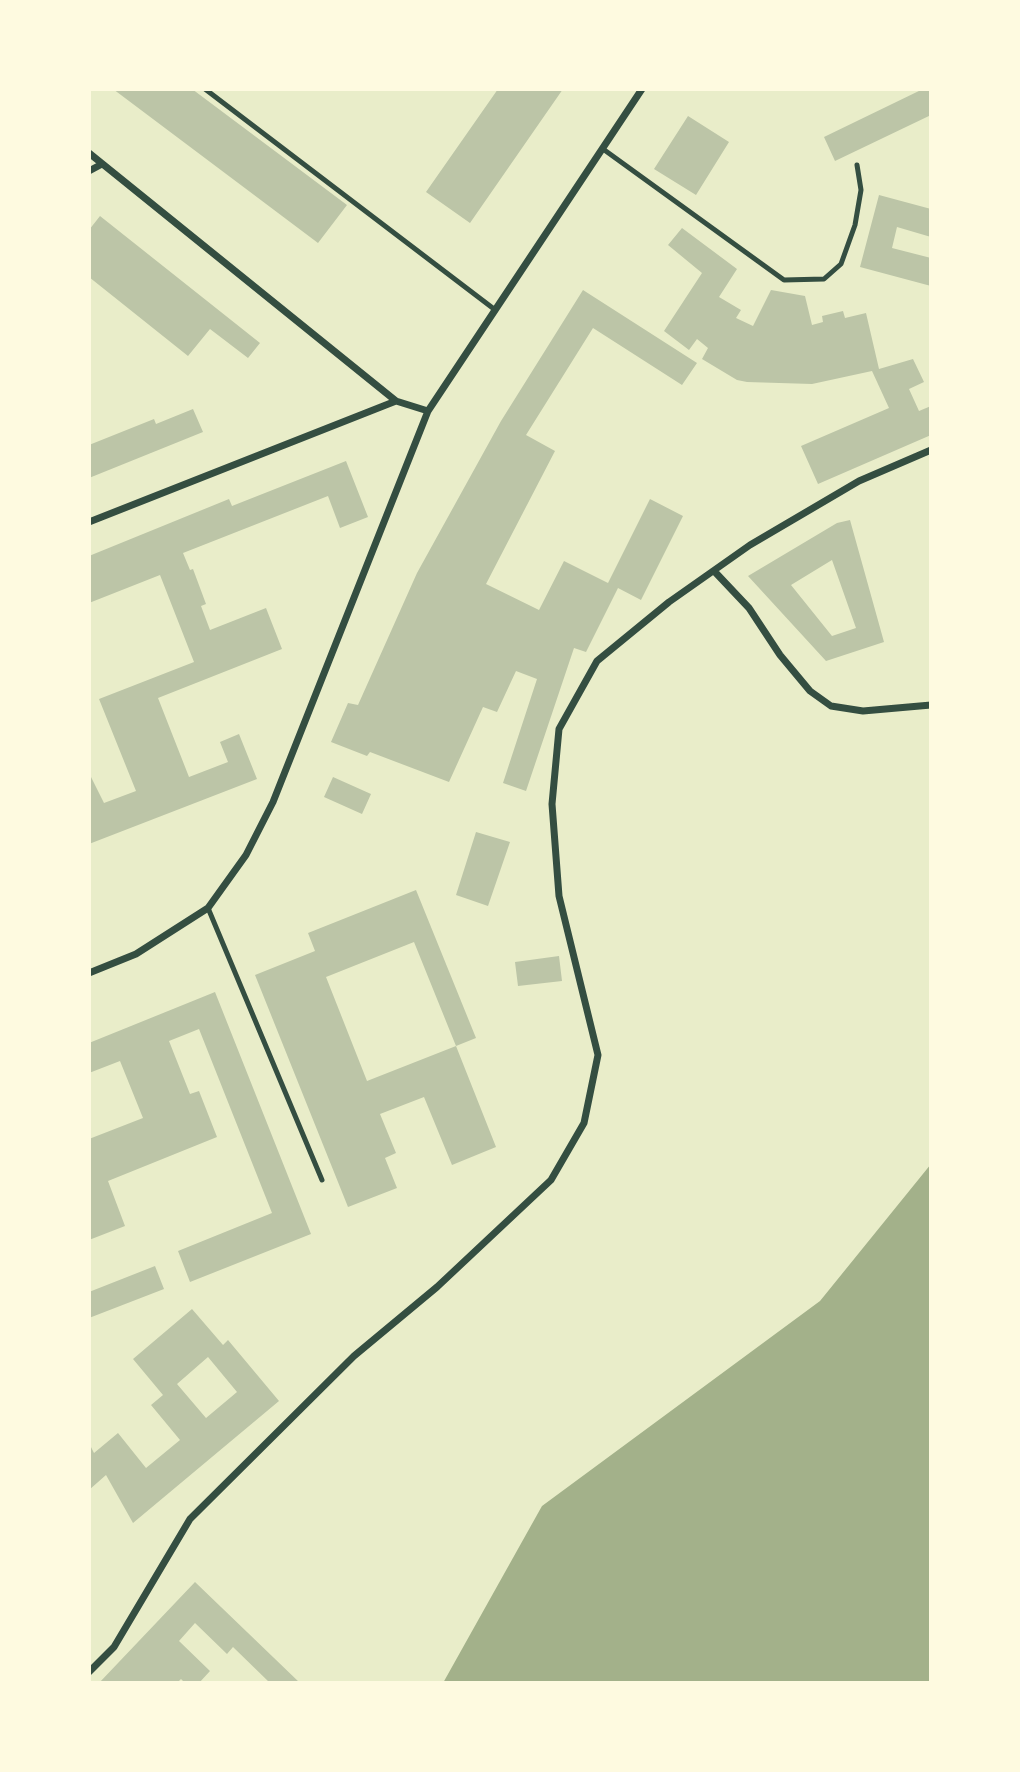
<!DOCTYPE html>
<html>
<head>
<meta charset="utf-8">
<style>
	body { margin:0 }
	#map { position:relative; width:1020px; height:1772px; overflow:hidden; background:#e9edc9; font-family:Overpass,sans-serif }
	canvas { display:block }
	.frame { position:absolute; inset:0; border:91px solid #fefae0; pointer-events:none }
</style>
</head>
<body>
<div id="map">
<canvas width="1020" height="1772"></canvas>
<div class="frame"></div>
</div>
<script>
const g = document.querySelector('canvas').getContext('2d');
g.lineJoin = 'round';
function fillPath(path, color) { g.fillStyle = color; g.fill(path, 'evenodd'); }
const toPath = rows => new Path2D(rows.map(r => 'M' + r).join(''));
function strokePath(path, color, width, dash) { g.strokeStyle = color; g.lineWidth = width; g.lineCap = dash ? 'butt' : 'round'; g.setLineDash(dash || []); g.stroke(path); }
const water = toPath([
	[931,1164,931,1683,443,1683,542,1506,820,1301]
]);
const building = toPath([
	[113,89,192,89,347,205,318,243],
	[498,89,563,89,470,223,426,192],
	[923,89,931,89,931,115,835,161,824,137],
	[688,116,729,142,696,195,654,169],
	[879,195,931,209,931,237,897,227,892,248,931,258,931,286,860,267],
	[100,216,260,343,248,358,210,329,188,356,89,277,89,230],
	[682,228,737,269,719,297,741,310,736,318,753,326,771,290,805,296,812,325,823,322,822,316,843,311,845,318,866,313,879,369,913,359,924,382,909,389,919,411,931,406,931,435,818,484,801,446,889,408,872,371,812,384,747,382,737,380,702,359,708,348,697,339,689,350,664,331,702,273,668,245],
	[583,290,697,363,682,385,593,328,526,435,555,451,486,584,539,610,564,561,608,583,650,499,683,516,641,600,618,588,586,652,574,648,526,791,503,783,537,679,516,671,497,712,483,707,449,782,370,752,367,756,331,742,348,703,358,705,417,573,501,421],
	[193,409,203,432,89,478,89,445,154,419,156,424],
	[346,461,368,517,340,528,328,496,183,553,190,570,193,569,206,604,201,606,210,630,266,608,282,649,158,698,189,777,228,762,220,742,239,734,257,779,89,844,89,773,104,803,136,791,99,699,194,662,160,575,89,603,89,556,229,499,232,506],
	[850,520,884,642,826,661,748,576,837,523],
	[832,560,856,628,832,636,791,585],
	[333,777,371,794,362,814,324,797],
	[476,832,510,842,488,906,456,895],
	[416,890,476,1038,456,1046,414,942,326,977,367,1081,456,1046,496,1147,452,1165,424,1097,380,1114,396,1153,385,1158,397,1188,348,1207,255,975,315,951,308,933],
	[559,956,562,981,518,986,515,962],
	[215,992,311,1234,190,1282,178,1251,272,1213,199,1029,169,1041,190,1094,199,1091,217,1137,108,1181,125,1226,89,1240,89,1139,143,1118,120,1061,89,1073,89,1043],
	[155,1266,164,1289,89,1318,89,1292],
	[192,1309,223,1345,228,1340,279,1401,133,1523,106,1475,89,1490,89,1443,94,1453,118,1433,146,1468,180,1440,151,1405,163,1395,133,1359],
	[208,1357,237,1392,206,1418,177,1384],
	[195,1582,247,1632,300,1683,270,1683,233,1647,227,1654,195,1623,179,1641,210,1671,199,1683,185,1683,181,1679,177,1683,99,1683]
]);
const service = toPath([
	[205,89,494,309],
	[603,149,784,280,824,279,841,264,855,225,861,190,857,165],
	[208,908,322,1180]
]);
const minor = toPath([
	[89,153,396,401,428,411],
	[89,171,102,164],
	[89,522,396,401],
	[715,572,749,608,780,655,810,691,831,706,863,711,931,705],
	[89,973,136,954,208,908,246,855,273,802,428,411,642,89],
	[89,1672,114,1647,190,1519,354,1356,437,1287,551,1180,584,1123,598,1055,559,896,552,804,559,729,597,661,669,602,750,545,859,481,931,450]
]);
fillPath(water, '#a3b18a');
fillPath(building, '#bcc5a7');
strokePath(service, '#344e41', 5);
strokePath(minor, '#344e41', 7);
</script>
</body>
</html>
